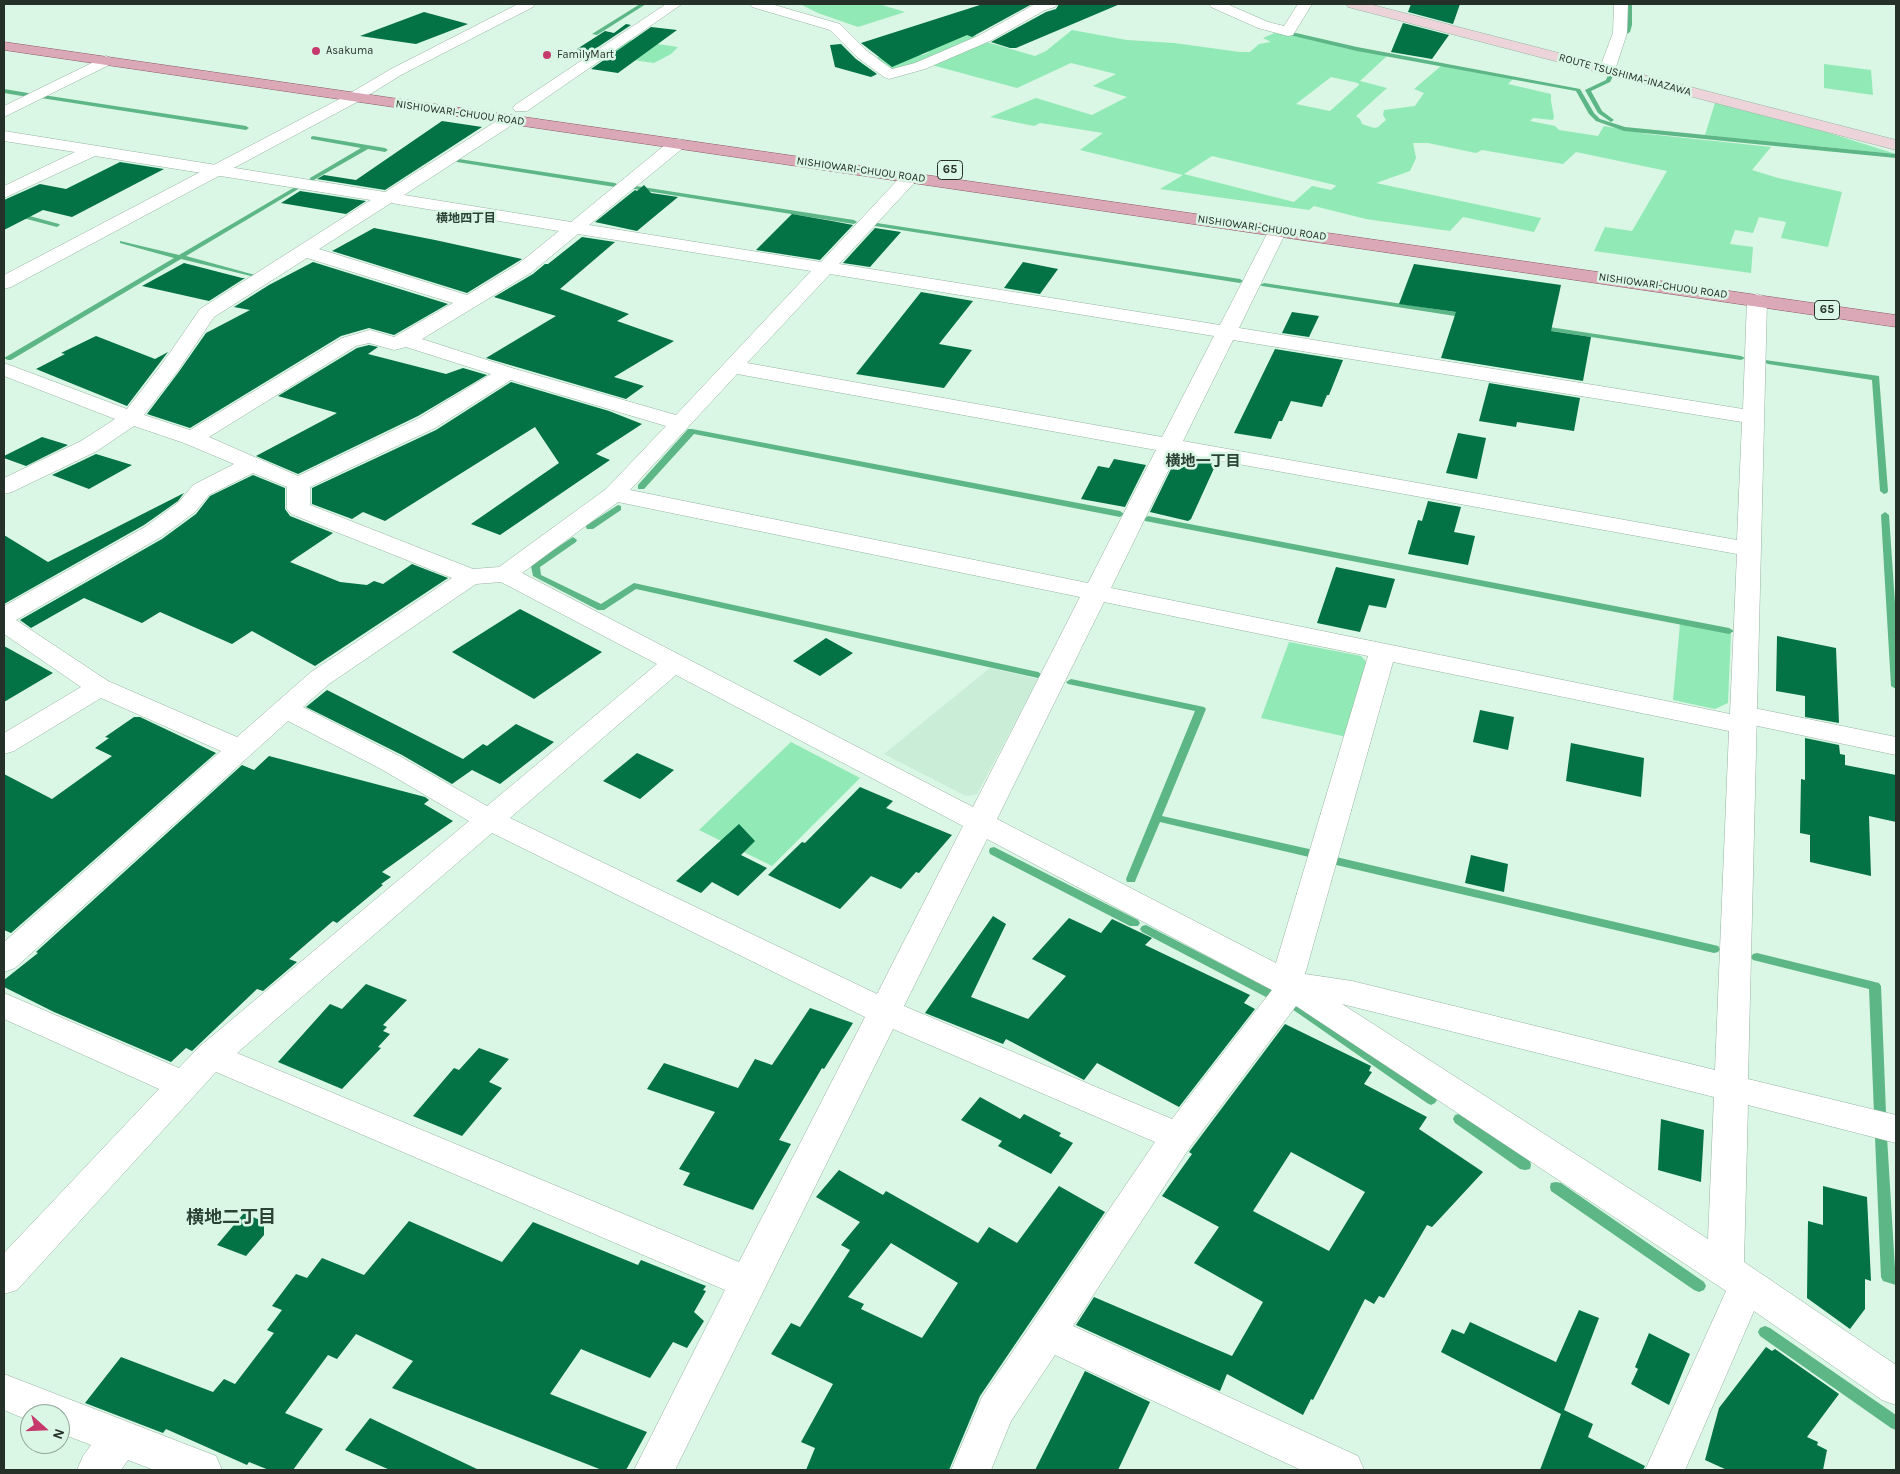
<!DOCTYPE html>
<html>
<head>
<meta charset="utf-8">
<style>
	body { margin:0 }
	#map { position:relative; width:1900px; height:1474px; overflow:hidden; background:#daf6e4; font-family:Karla,sans-serif }
	canvas { display:block }
	.frame { position:absolute; inset:0; border:5px solid #253029; pointer-events:none }
	.north { position:absolute; left:20px; top:1404px; width:50px; height:50px; box-sizing:border-box; background:#daf6e4; border:1px solid #92a799; border-radius:50%; rotate:110deg; font-size:14px; font-weight:700; line-height:20px; text-align:center; color:#253029 }
	.north::after { content:''; display:block; margin:auto; width:18px; height:22px; background:#c5396d; clip-path:polygon(50% 0,100% 100%,50% 72%,0 100%) }
</style>
</head>
<body>
<div id="map">
<canvas width="1900" height="1474"></canvas>
<div class="frame"></div>
<div class="north">N</div>
</div>
<script>
const g = document.querySelector('canvas').getContext('2d');
g.lineJoin = 'round';
function fillPath(path, color) { g.fillStyle = color; g.fill(path, 'evenodd'); }
const toPath = rows => new Path2D(rows.map(r => 'M' + r).join(''));
function strokePath(path, color, width, dash) { g.strokeStyle = color; g.lineWidth = width; g.lineCap = dash ? 'butt' : 'round'; g.setLineDash(dash || []); g.stroke(path); }
function drawText(font, color, halo, rows, align = 'center') {
  g.font = font + ' Karla,"Noto Sans JP",sans-serif'; g.lineWidth = 5; g.setLineDash([]); g.textBaseline = 'middle'; g.strokeStyle = halo; g.fillStyle = color; for (const [text, x, y, turn = 0] of rows) {
    g.save(); g.translate(x, y); g.rotate((+turn || 0) * Math.PI / 180); g.textAlign = isNaN(turn) ? turn : align; if (halo) g.strokeText(text, 0, 0); g.fillText(text, 0, 0); g.restore();
  }
}
const built = toPath([
	[990,668,1038,679,977,794,966,796,884,754]
]);
const green = toPath([
	[800,4,885,4,882,5,905,12,858,27,818,13],
	[1072,30,1127,40,1174,43,1240,52,1250,52,1259,44,1271,42,1263,38,1277,32,1387,56,1360,81,1387,88,1356,116,1360,119,1362,124,1374,128,1378,127,1386,120,1383,115,1384,110,1415,106,1424,93,1414,89,1441,66,1513,79,1508,84,1551,94,1551,101,1554,117,1553,120,1533,118,1530,121,1555,126,1559,130,1598,136,1604,126,1648,134,1771,147,1752,170,1778,178,1842,192,1828,247,1781,238,1786,222,1759,217,1753,233,1735,230,1730,244,1753,247,1751,273,1594,251,1605,227,1632,231,1667,171,1576,152,1563,164,1482,150,1476,153,1428,143,1413,143,1416,158,1410,171,1376,183,1541,218,1534,232,1463,217,1450,231,1366,219,1314,206,1309,210,1160,189,1183,175,1080,150,1103,133,1040,123,1034,126,990,117,1036,98,1092,115,1127,97,1093,86,1116,74,1071,63,1017,88,928,64,983,41,1035,56,1046,51],
	[1331,77,1358,83,1359,85,1330,111,1296,104],
	[1212,156,1335,185,1336,186,1331,190,1312,186,1294,202,1184,174],
	[970,34,980,37,899,70,888,69,874,59,881,56,923,55,929,52,925,43],
	[630,40,678,47,671,54,654,63,606,56],
	[1824,64,1871,70,1873,95,1824,88],
	[1715,103,1826,132,1896,154,1705,135],
	[1680,624,1731,633,1728,703,1715,709,1673,700],
	[1289,642,1361,656,1369,665,1347,737,1261,718],
	[791,742,860,778,772,866,699,830]
]);
const stream = toPath([
	[640,4,646,4,597,35,592,34,640,4],
	[1626,4,1632,4,1632,25,1630,32,1627,34,1624,32,1626,25,1626,4],
	[1283,30,1357,47,1580,89,1594,113,1600,119,1625,127,1896,154,1896,158,1624,131,1596,121,1589,114,1576,91,1357,51,1281,33,1280,32,1283,30],
	[1610,74,1613,76,1610,82,1591,91,1602,111,1614,120,1611,122,1598,113,1585,90,1606,80,1608,75,1610,74],
	[4,89,28,93,31,95,28,97,4,93,4,89],
	[43,95,246,126,249,128,246,130,41,98,41,96,43,95],
	[313,136,385,148,388,150,385,152,368,149,312,181,310,180,310,178,361,148,311,139,311,137,313,136],
	[459,159,615,183,618,185,615,187,457,162,456,161,459,159],
	[636,186,854,220,857,222,854,224,634,189,633,188,636,186],
	[295,187,300,188,186,256,255,275,255,277,181,259,11,360,8,360,4,358,174,258,120,243,120,241,179,255,295,187],
	[4,209,59,224,60,225,57,227,4,213,4,209],
	[877,223,1240,279,1243,281,1240,283,875,226,874,225,877,223],
	[1264,283,1468,314,1472,316,1468,318,1262,286,1260,285,1264,283],
	[1536,325,1741,356,1745,358,1741,360,1539,329,1536,329,1536,325],
	[1765,360,1879,376,1888,491,1887,493,1884,494,1880,491,1872,380,1768,364,1764,362,1765,360],
	[688,429,692,429,1120,511,1124,514,1120,517,694,434,644,489,638,489,638,485,688,429],
	[618,505,621,506,621,510,593,529,587,529,586,527,587,525,618,505],
	[1885,512,1889,515,1896,618,1896,689,1891,686,1881,515,1885,512],
	[1148,516,1729,628,1734,631,1729,634,1145,521,1144,519,1148,516],
	[573,537,577,540,576,542,540,567,541,575,601,604,634,583,1038,672,1043,675,1038,678,636,589,604,610,598,610,533,576,531,566,532,564,573,537],
	[1071,679,1204,707,1206,709,1162,816,1309,849,1313,850,1314,853,1313,856,1309,857,1160,822,1136,879,1135,882,1127,882,1126,879,1195,711,1068,684,1066,682,1071,679],
	[994,847,1138,920,1140,923,1138,926,1130,926,990,854,989,851,990,848,994,847],
	[1336,857,1714,945,1718,946,1720,949,1718,952,1714,953,1332,864,1331,861,1332,858,1336,857],
	[1146,925,1274,991,1276,994,1274,997,1270,998,1266,997,1142,932,1140,929,1142,926,1146,925],
	[1757,953,1879,983,1881,986,1886,1113,1884,1117,1880,1118,1876,1117,1874,1113,1869,989,1753,960,1751,957,1753,954,1757,953],
	[1296,1002,1300,1003,1435,1097,1437,1100,1435,1103,1431,1105,1427,1103,1292,1009,1290,1006,1292,1003,1296,1002],
	[1459,1114,1530,1161,1531,1165,1530,1169,1525,1170,1520,1169,1455,1123,1453,1119,1455,1115,1459,1114],
	[1881,1132,1885,1133,1887,1137,1896,1285,1883,1281,1881,1277,1875,1137,1877,1133,1881,1132],
	[1556,1182,1561,1183,1704,1282,1706,1286,1704,1290,1699,1292,1694,1290,1551,1191,1550,1187,1551,1183,1556,1182],
	[1765,1326,1770,1328,1896,1415,1896,1430,1891,1428,1760,1336,1758,1332,1760,1328,1765,1326]
]);
const building = toPath([
	[983,4,1032,4,979,33,972,37,967,35,892,67,861,43],
	[1059,4,1120,4,1016,48,1010,48,991,42,1046,12,1056,9],
	[1411,4,1460,4,1453,24,1408,12],
	[424,12,468,24,416,44,360,36],
	[1403,23,1449,35,1432,59,1391,52],
	[626,24,631,25,583,57,577,49,605,31,614,33],
	[651,27,677,30,618,73,591,69],
	[841,44,856,59,877,74,871,77,835,67,830,45],
	[442,121,482,127,385,190,317,179,324,175,356,180],
	[120,162,164,169,72,217,43,210,4,230,4,200,40,184,66,189],
	[644,185,651,193,678,197,637,231,595,222,635,190,637,191],
	[300,191,366,201,346,214,281,203],
	[792,214,832,221,853,225,820,260,756,250],
	[374,228,435,240,522,259,467,293,332,251],
	[875,228,901,232,870,267,843,263],
	[582,237,615,242,560,289,629,314,617,321,674,341,614,377,644,386,626,399,486,358,556,316,494,297,533,274,545,264,548,264],
	[313,262,448,304,394,335,369,328,341,336,190,428,147,414,178,373,206,333,250,310,234,307,269,285],
	[1023,262,1058,269,1040,294,1004,288],
	[184,263,242,278,245,278,209,301,142,286],
	[1414,264,1561,285,1551,331,1591,337,1583,381,1441,358,1456,312,1399,304],
	[921,292,973,301,939,344,972,350,944,388,856,374],
	[1292,312,1319,316,1309,337,1282,333],
	[96,336,155,359,168,352,127,406,36,369,65,354,61,353],
	[369,345,378,347,368,354,446,374,463,368,487,375,418,416,298,474,256,456,337,413,278,396,357,348],
	[1275,349,1343,360,1329,395,1327,395,1322,407,1291,401,1282,421,1279,421,1271,439,1234,433],
	[511,382,609,411,642,424,596,454,610,460,500,535,471,524,559,463,535,427,385,521,363,512,352,519,312,504,312,488,436,430],
	[1489,383,1580,398,1574,431,1517,422,1516,427,1479,421],
	[1458,433,1486,438,1477,479,1446,473],
	[42,437,68,445,26,466,4,458,4,456],
	[96,454,132,465,89,489,52,475],
	[1114,459,1146,465,1125,507,1081,499,1098,466,1109,468],
	[1188,459,1216,464,1191,519,1188,521,1150,512,1171,469,1178,470,1182,461,1187,462],
	[253,475,285,488,285,509,290,516,333,533,290,562,340,582,367,585,374,581,383,584,412,564,448,578,315,666,252,631,232,644,160,612,142,623,84,598,31,628,20,620,162,539,196,514,210,496],
	[184,493,178,501,144,525,4,604,4,535,48,562],
	[1428,501,1461,507,1454,532,1475,536,1468,565,1408,554,1418,520,1422,521],
	[1336,567,1395,579,1386,608,1369,605,1360,632,1317,623],
	[520,609,602,652,534,699,452,652],
	[1777,636,1836,648,1839,723,1805,717,1805,696,1776,691],
	[826,638,853,653,820,676,793,661],
	[4,646,53,673,4,702],
	[327,690,463,759,483,744,487,746,516,724,554,742,500,784,472,770,452,784,402,755,306,707],
	[1480,710,1514,717,1508,750,1473,742],
	[134,717,140,717,216,753,11,933,4,930,4,774,52,799,112,756,95,748,109,738,105,737],
	[1805,738,1839,745,1840,754,1845,755,1845,765,1896,775,1896,822,1869,816,1871,876,1810,862,1810,835,1800,833,1801,779,1805,780],
	[1571,743,1644,758,1641,797,1566,781],
	[637,753,674,770,640,799,603,781],
	[269,756,425,797,429,800,424,804,453,821,382,872,391,877,381,884,383,885,337,923,333,921,289,959,297,962,263,991,257,989,192,1051,186,1048,171,1062,54,1012,4,987,4,980,38,953,36,952,242,765,254,770],
	[860,787,893,801,886,808,952,835,919,873,916,872,901,889,871,876,840,909,768,875,802,842,805,843],
	[739,824,755,841,741,855,767,868,738,896,712,882,701,893,676,881],
	[1471,855,1508,864,1504,892,1465,883],
	[993,916,1006,924,971,997,1028,1019,1066,976,1032,959,1069,918,1101,933,1112,919,1152,938,1145,945,1250,995,1244,1003,1255,1009,1179,1107,1097,1063,1084,1080,1006,1039,1003,1044,925,1013],
	[366,984,407,1000,383,1025,387,1027,383,1031,390,1034,378,1047,381,1048,342,1089,278,1062,330,1004,342,1009],
	[810,1008,853,1023,824,1069,822,1068,779,1140,791,1144,753,1210,683,1185,690,1173,679,1169,715,1112,647,1089,664,1063,738,1088,755,1059,772,1065],
	[1285,1024,1371,1066,1369,1071,1372,1072,1364,1084,1427,1117,1419,1129,1483,1172,1432,1227,1427,1225,1384,1298,1379,1296,1374,1304,1365,1299,1313,1400,1311,1399,1303,1415,1227,1374,1220,1391,1076,1325,1094,1297,1232,1356,1263,1302,1194,1263,1219,1227,1162,1196,1192,1154,1189,1152],
	[1291,1152,1365,1192,1329,1251,1253,1211],
	[479,1048,509,1059,489,1082,502,1088,462,1136,413,1116,454,1068,459,1070],
	[980,1097,1020,1119,1024,1114,1061,1133,1059,1136,1073,1143,1051,1174,998,1146,1002,1141,961,1120],
	[1661,1119,1704,1130,1701,1182,1658,1170],
	[839,1170,883,1195,886,1191,978,1243,989,1227,1017,1243,1059,1186,1105,1212,980,1396,949,1470,806,1470,815,1448,801,1442,833,1384,771,1354,791,1323,800,1327,850,1250,841,1245,860,1222,816,1197],
	[891,1243,958,1283,922,1338,861,1309,864,1304,848,1297],
	[1823,1186,1867,1197,1871,1281,1865,1279,1865,1309,1850,1329,1807,1298,1808,1221,1823,1225],
	[244,1213,264,1222,264,1235,246,1256,217,1245],
	[409,1221,502,1262,533,1222,638,1265,641,1260,706,1286,703,1290,706,1291,694,1312,704,1321,687,1348,673,1342,650,1378,581,1349,550,1394,647,1432,626,1470,602,1470,392,1388,413,1361,356,1334,337,1359,328,1355,285,1413,323,1429,293,1470,269,1470,249,1462,247,1465,166,1429,163,1433,85,1403,121,1357,213,1392,224,1379,235,1384,274,1333,267,1330,282,1310,272,1306,296,1274,307,1278,322,1258,364,1275],
	[1579,1310,1599,1318,1564,1410,1593,1424,1588,1437,1645,1466,1643,1470,1540,1470,1561,1414,1441,1352,1452,1329,1464,1334,1470,1322,1556,1362],
	[1649,1333,1690,1354,1669,1405,1631,1384,1638,1369,1635,1367],
	[1766,1347,1772,1351,1775,1349,1839,1394,1807,1437,1818,1442,1817,1445,1827,1450,1823,1470,1727,1470,1705,1460,1719,1408],
	[1085,1371,1150,1402,1118,1470,1035,1470],
	[370,1418,479,1470,390,1470,345,1450]
]);
const minor = toPath([
	[666,4,682,4,527,111,515,111,513,108,515,105,666,4],
	[750,4,771,4,840,24,867,51,892,69,915,63,980,35,1035,4,1057,4,1055,7,1045,10,990,41,925,69,889,79,884,77,857,57,830,30,752,7,750,4],
	[1209,4,1227,4,1268,22,1284,26,1298,4,1312,4,1293,35,1288,36,1258,28,1211,7,1209,4],
	[1614,4,1628,4,1627,33,1615,70,1612,73,1607,75,1602,73,1599,70,1613,33,1614,4],
	[106,56,111,58,114,61,111,64,4,117,4,106,106,56],
	[509,115,515,117,517,120,515,123,404,195,571,222,671,140,677,139,683,140,685,144,683,148,589,225,821,262,904,173,910,172,916,173,919,177,916,181,839,264,1220,325,1269,230,1272,226,1278,225,1284,226,1287,230,1239,328,1743,409,1747,300,1750,296,1757,294,1764,296,1767,300,1748,1079,1896,1115,1896,1143,1748,1105,1744,1262,1896,1365,1896,1405,1882,1400,1754,1311,1685,1470,1645,1470,1726,1291,1296,1006,1190,1147,1073,1326,1358,1456,1364,1470,1301,1470,1055,1355,1011,1421,991,1470,951,1470,982,1397,1155,1142,893,1029,675,1470,634,1470,725,1290,216,1072,17,1290,4,1294,4,1253,159,1089,4,1019,4,993,179,1068,199,1047,469,821,381,769,288,721,15,968,4,972,4,942,221,751,101,698,14,751,4,754,4,733,81,687,4,634,4,606,145,527,179,502,193,485,234,464,184,443,134,426,97,451,12,492,4,494,4,478,81,441,115,419,4,376,4,363,127,409,162,364,200,309,371,200,95,156,4,198,4,186,75,152,4,141,4,131,385,192,503,117,509,115],
	[391,203,559,231,518,264,467,295,319,249,391,203],
	[578,234,811,271,676,415,515,369,422,339,532,272,578,234],
	[307,258,453,303,394,337,370,330,342,338,190,430,144,415,177,372,214,317,307,258],
	[830,274,1214,336,1162,437,747,363,830,274],
	[1233,340,1742,422,1737,540,1183,441,1233,340],
	[369,343,394,350,406,347,491,374,419,418,298,476,209,437,356,346,369,343],
	[737,374,1156,450,1088,583,630,490,737,374],
	[511,380,666,426,606,489,499,567,473,569,310,505,310,487,435,428,511,380],
	[1177,453,1737,554,1730,714,1111,588,1177,453],
	[253,473,287,487,287,509,291,514,452,578,311,672,237,737,108,681,16,620,161,537,195,512,209,495,253,473],
	[618,502,1080,597,973,807,522,573,618,502],
	[501,582,657,664,487,806,401,757,303,707,329,684,476,584,501,582],
	[1104,602,1368,656,1276,963,997,819,1104,602],
	[1393,662,1729,731,1715,1070,1352,981,1305,974,1393,662],
	[676,675,963,826,877,994,510,818,676,675],
	[492,833,865,1017,739,1262,237,1053,492,833],
	[987,839,1272,990,1172,1119,904,1006,987,839],
	[1342,1004,1714,1097,1708,1239,1342,1004],
	[4,1374,216,1456,222,1470,154,1470,128,1460,121,1470,77,1470,83,1456,91,1445,60,1433,60,1414,30,1414,30,1421,4,1410,4,1374]
]);
const tertiary = toPath([
	[518,4,535,4,533,7,401,75,359,101,11,287,4,289,4,275,347,95,391,69,518,4],
	[1744,706,1896,737,1896,755,1734,721,1730,715,1734,709,1744,706]
]);
const secondary = toPath([
	[1346,4,1369,4,1896,140,1896,150,1348,7,1346,4]
]);
const primary = toPath([
	[4,42,1896,315,1896,327,4,50,4,42]
]);
const markers = [
	[316,51,5,"#c5396d"],
	[547,55,5,"#c5396d"]
];
const farPoinames = [
	["Asakuma",326,51],
	["FamilyMart",557,55]
];
const farStreetnames = [
	["ROUTE TSUSHIMA-INAZAWA",1625,75,15],
	["NISHIOWARI-CHUOU ROAD",460,113,8],
	["NISHIOWARI-CHUOU ROAD",861,170,8],
	["NISHIOWARI-CHUOU ROAD",1262,228,8],
	["NISHIOWARI-CHUOU ROAD",1663,286,8]
];
const shields = [
	[950,170,25],
	[1827,310,25]
];
const shieldNames = [
	["65",950,170],
	["65",1827,310]
];
const farNeighbourhoodnames = [
	["横地四丁目",466,219]
];
const neighbourhoodNames = [
	["横地一丁目",1203,462]
];
const nearNeighbourhoodnames = [
	["横地二丁目",231,1218]
];
fillPath(built, '#c9edd6');
fillPath(green, '#91e9b6');
fillPath(stream, '#5cb685');
fillPath(building, '#037245');
strokePath(minor, '#97b2a1', 1);
strokePath(tertiary, '#97b2a1', 1);
strokePath(secondary, '#97b2a1', 1);
strokePath(primary, '#8c5866', 1);
fillPath(minor, '#fff');
fillPath(tertiary, '#fff');
fillPath(secondary, '#edd4db');
fillPath(primary, '#dba8b7');
for (const [x, y, r, color] of markers) { const dot = new Path2D(); dot.arc(x, y, r, 0, 2 * Math.PI); g.fillStyle = color; g.fill(dot); strokePath(dot, '#daf6e4', 2); }
drawText('11px', '#253029', '#daf6e4', farPoinames, 'left');
drawText('11px', '#253029', '#daf6e4', farStreetnames);
for (const [x, y, w] of shields) { const box = new Path2D(); box.roundRect(x - w / 2, y - 9.5, w, 19, 4); g.fillStyle = '#daf6e4'; g.fill(box); strokePath(box, '#253029', 1); }
drawText('bold 12px', '#253029', null, shieldNames);
drawText('bold 12px', '#2b4335', '#daf6e4', farNeighbourhoodnames);
drawText('bold 15px', '#2b4335', '#daf6e4', neighbourhoodNames);
drawText('bold 18px', '#2b4335', '#daf6e4', nearNeighbourhoodnames);
</script>
</body>
</html>
